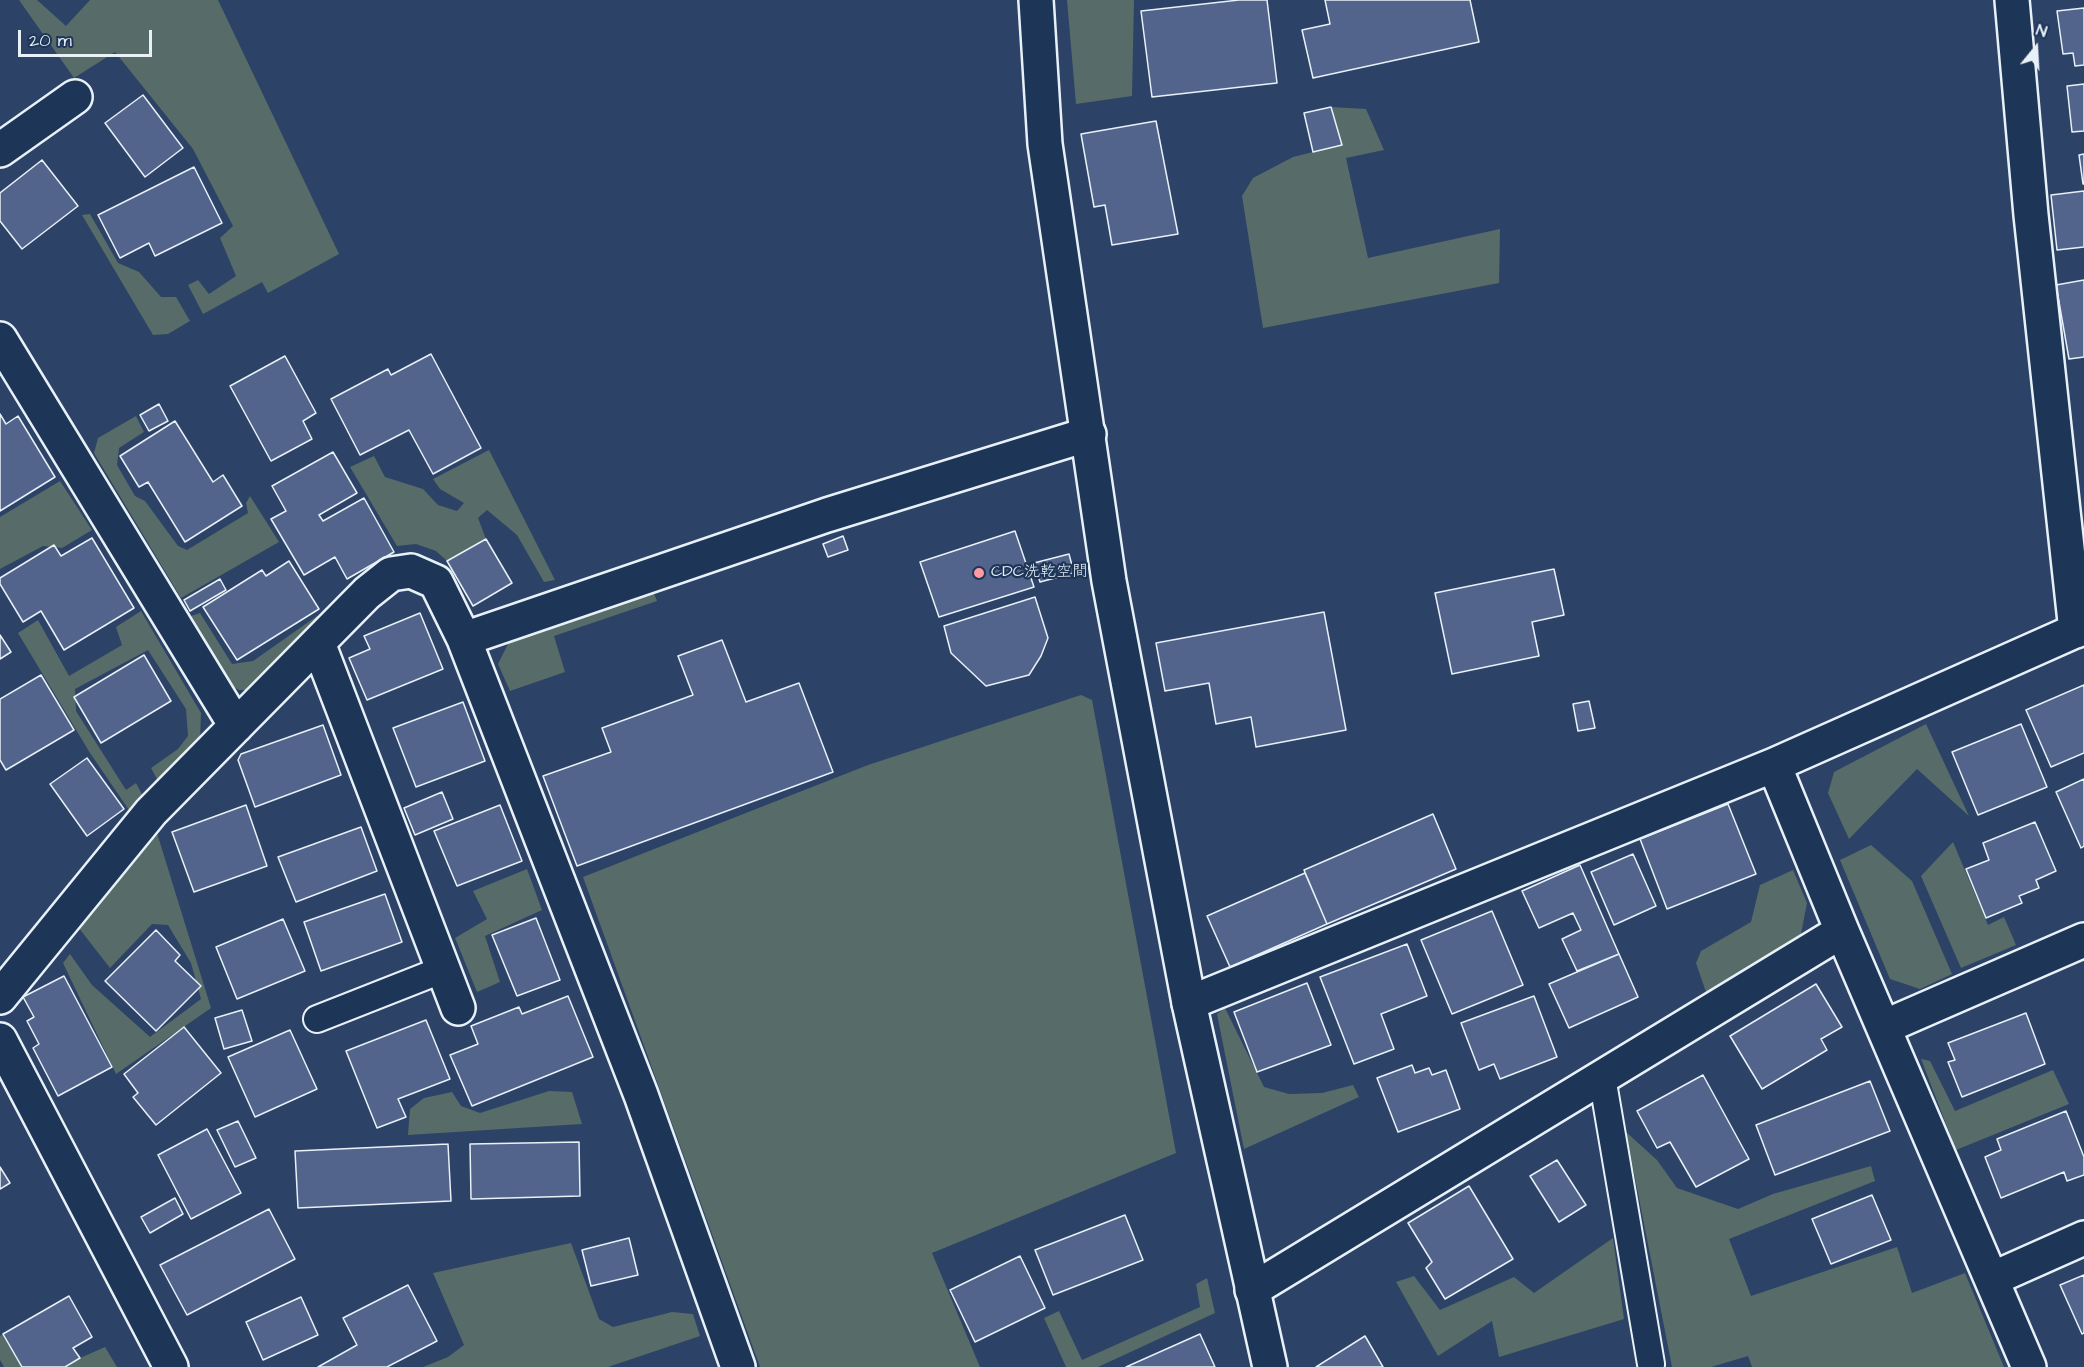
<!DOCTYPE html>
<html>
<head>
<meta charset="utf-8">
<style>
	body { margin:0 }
	#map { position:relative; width:2084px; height:1367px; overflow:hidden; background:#2c4266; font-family:"Architects Daughter",sans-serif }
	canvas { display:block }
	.north { position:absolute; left:2006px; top:18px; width:60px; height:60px; -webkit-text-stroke:4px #1d3557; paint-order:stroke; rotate:18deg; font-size:16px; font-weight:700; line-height:24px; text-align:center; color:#e8f1f8 }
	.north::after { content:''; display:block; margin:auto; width:21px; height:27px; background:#e8f1f8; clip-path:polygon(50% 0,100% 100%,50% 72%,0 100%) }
	.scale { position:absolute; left:18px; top:30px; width:134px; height:27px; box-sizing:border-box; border:3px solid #e8f1f8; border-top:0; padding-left:8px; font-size:18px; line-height:21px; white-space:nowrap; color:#e8f1f8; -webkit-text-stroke:4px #1d3557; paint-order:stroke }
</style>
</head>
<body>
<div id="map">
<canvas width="2084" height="1367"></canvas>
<div class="north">N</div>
<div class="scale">20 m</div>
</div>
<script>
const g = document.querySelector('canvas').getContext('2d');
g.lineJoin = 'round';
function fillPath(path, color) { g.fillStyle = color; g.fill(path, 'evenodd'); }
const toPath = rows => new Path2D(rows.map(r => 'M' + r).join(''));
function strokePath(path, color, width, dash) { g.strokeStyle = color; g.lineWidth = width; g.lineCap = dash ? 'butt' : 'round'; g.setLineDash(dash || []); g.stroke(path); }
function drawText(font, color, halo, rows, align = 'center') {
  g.font = font + ' "Architects Daughter","Klee One",sans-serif'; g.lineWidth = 4.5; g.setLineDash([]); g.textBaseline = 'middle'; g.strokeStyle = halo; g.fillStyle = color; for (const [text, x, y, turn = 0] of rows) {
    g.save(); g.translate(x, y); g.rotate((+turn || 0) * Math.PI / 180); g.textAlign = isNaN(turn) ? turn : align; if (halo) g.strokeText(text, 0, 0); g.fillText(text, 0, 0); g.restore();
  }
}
const green = toPath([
	[19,0,37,0,66,26,90,0,218,0,339,254,268,293,262,282,203,314,188,285,198,280,209,294,236,276,220,238,233,226,193,149,115,52,74,78],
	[1067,0,1134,0,1132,96,1076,104],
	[1331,107,1366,109,1384,150,1346,158,1368,258,1500,229,1499,283,1263,328,1242,196,1253,178,1293,157,1341,145],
	[90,214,118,263,139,272,161,297,176,297,190,321,168,334,153,335,82,215],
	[136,416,144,432,119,448,117,465,135,496,145,501,178,546,187,550,248,513,246,503,250,496,279,542,181,598,94,453,98,438],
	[489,450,555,580,544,582,517,535,487,510,478,518,486,539,447,561,436,551,416,544,397,546,350,467,374,456,385,477,423,489,438,505,457,511,464,503,440,489,433,479],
	[60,481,92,530,62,548,43,546,0,569,0,517],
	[653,591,657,601,554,636,565,672,510,691,498,664,510,640],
	[141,611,201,713,200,741,158,781,151,768,178,749,188,736,186,709,148,650,75,689,76,711,126,790,136,783,144,798,131,813,90,753,18,633,38,620,69,676,122,645,116,627],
	[200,613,232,664,253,661,317,616,319,621,251,690,239,690,232,686,191,616],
	[1081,695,1092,700,1176,1153,932,1253,980,1367,760,1367,583,877,868,765],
	[1926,724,1969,816,1917,769,1849,839,1828,793,1834,772],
	[157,833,211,1008,116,1074,63,963,70,954,92,985,150,1037,201,999,191,963,168,925,152,924,110,968,78,927],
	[1953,842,1988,925,2004,917,2016,945,1961,968,1921,876],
	[1871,845,1912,881,1952,974,1920,989,1890,979,1840,860],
	[527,869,542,910,485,936,500,982,477,992,455,938,487,919,473,891],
	[1793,870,1807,903,1801,934,1707,995,1696,963,1701,951,1751,922,1760,885],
	[1225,1008,1264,1087,1289,1094,1322,1093,1353,1085,1359,1097,1244,1149,1217,1014],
	[1921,1059,1930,1061,1955,1111,2053,1070,2069,1104,1956,1150],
	[549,1091,572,1092,582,1124,408,1135,410,1109,424,1098,452,1092,461,1106,480,1113],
	[1626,1132,1657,1160,1677,1188,1738,1209,1773,1194,1871,1166,1875,1181,1729,1239,1751,1296,1897,1247,1912,1293,1965,1273,2004,1367,1752,1367,1748,1356,1711,1367,1672,1367],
	[1613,1238,1624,1319,1499,1357,1492,1321,1438,1356,1396,1282,1414,1276,1440,1310,1514,1277,1534,1293],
	[571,1243,599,1319,613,1327,672,1312,693,1314,700,1336,608,1367,423,1367,448,1357,464,1345,433,1273],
	[1207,1278,1215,1313,1098,1367,1066,1367,1044,1318,1059,1311,1082,1360,1200,1307,1196,1284],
	[3,1334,22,1367,4,1367,0,1360,0,1336],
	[105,1347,117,1367,65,1367,80,1358]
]);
const building = toPath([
	[1239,0,1267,0,1277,83,1152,97,1141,11,1239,0],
	[1325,0,1470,0,1479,42,1313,78,1302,30,1330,24,1325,0],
	[2084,8,2084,65,2075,66,2073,53,2063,54,2057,11,2084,8],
	[2084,84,2084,131,2072,132,2067,86,2084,84],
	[143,95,183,148,145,177,105,123,143,95],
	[1331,107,1342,145,1313,152,1304,113,1331,107],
	[1156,121,1178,234,1112,245,1105,205,1094,207,1081,134,1156,121],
	[2084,154,2084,184,2083,184,2079,155,2084,154],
	[42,160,78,206,22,249,0,221,0,193,42,160],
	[194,167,222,223,155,256,149,243,120,258,98,215,194,167],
	[2084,191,2084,247,2057,250,2051,195,2084,191],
	[2084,280,2084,357,2069,359,2056,285,2084,280],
	[431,354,481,448,433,474,409,430,360,455,331,399,388,369,391,375,431,354],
	[285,356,316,413,303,421,312,439,271,461,230,386,285,356],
	[159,404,168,421,149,431,140,415,159,404],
	[0,414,6,424,18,416,55,477,0,511,0,414],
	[175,421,213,482,223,475,242,506,185,542,148,482,139,487,120,456,175,421],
	[333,452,357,493,319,515,323,521,364,498,394,552,347,579,335,557,304,575,271,519,286,511,272,486,333,452],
	[1015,531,1034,587,939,617,920,562,1015,531],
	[843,536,848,550,828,557,823,544,843,536],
	[92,538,134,608,64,650,41,611,23,622,0,584,0,578,54,545,61,556,92,538],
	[486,539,512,583,473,606,447,561,486,539],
	[1069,554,1074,573,1040,582,1034,563,1069,554],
	[289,561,319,609,237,660,203,607,262,570,266,576,289,561],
	[1554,569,1564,615,1532,622,1539,656,1452,674,1435,593,1554,569],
	[220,579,226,590,190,611,184,600,220,579],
	[1035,597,1048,638,1041,656,1029,675,986,686,951,653,944,626,1035,597],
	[1324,612,1346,730,1256,747,1251,717,1216,724,1209,683,1165,691,1156,643,1324,612],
	[420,613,443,669,367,700,349,658,370,649,364,636,420,613],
	[0,635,11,652,0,659,0,635],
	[722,640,746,702,799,683,833,772,577,866,543,776,611,752,602,728,693,695,678,656,722,640],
	[144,655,171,701,101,743,74,697,144,655],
	[41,675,74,730,6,770,0,760,0,699,41,675],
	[2084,685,2084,753,2051,767,2026,710,2084,685],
	[1589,701,1595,728,1578,731,1573,704,1589,701],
	[463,702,485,761,416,787,393,728,463,702],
	[2021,724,2047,787,1978,815,1952,752,2021,724],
	[323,725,341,775,255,807,238,760,241,754,323,725],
	[87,758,124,809,87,836,50,784,87,758],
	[2084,779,2084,846,2081,848,2056,792,2084,779],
	[442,792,453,819,415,835,404,808,442,792],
	[1728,804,1756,874,1667,909,1640,839,1728,804],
	[246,805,267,866,194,892,172,832,246,805],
	[500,805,522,861,457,886,434,831,500,805],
	[1433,814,1456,869,1327,924,1304,870,1433,814],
	[2035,822,2056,871,2036,880,2039,888,2019,896,2022,903,1986,918,1966,869,1989,860,1983,843,2035,822],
	[361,827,377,871,296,902,278,857,361,827],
	[1633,854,1656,906,1614,925,1591,872,1633,854],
	[1580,865,1619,954,1577,971,1562,939,1581,930,1573,913,1539,928,1522,891,1580,865],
	[1305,873,1327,924,1230,967,1207,916,1305,873],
	[385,894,402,942,321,971,304,922,385,894],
	[1492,911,1523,985,1452,1014,1421,940,1492,911],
	[536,918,560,980,517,996,492,935,536,918],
	[283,919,305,971,237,999,216,947,283,919],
	[156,930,180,955,175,961,201,986,156,1031,105,981,156,930],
	[1407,944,1427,996,1381,1014,1394,1049,1354,1064,1320,977,1407,944],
	[1619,954,1638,997,1569,1028,1549,984,1619,954],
	[64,976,112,1067,58,1096,33,1048,39,1044,27,1021,34,1017,23,997,64,976],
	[1307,983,1331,1045,1257,1072,1234,1012,1307,983],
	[1816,984,1842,1027,1821,1039,1827,1050,1762,1089,1730,1036,1816,984],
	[568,996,593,1057,472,1106,450,1055,478,1044,471,1026,519,1007,522,1014,568,996],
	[1534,996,1557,1057,1500,1079,1494,1064,1479,1070,1461,1023,1534,996],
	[242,1010,252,1041,224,1049,215,1018,242,1010],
	[2026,1013,2045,1064,1962,1097,1948,1062,1955,1060,1948,1043,2026,1013],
	[426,1020,450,1079,398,1099,406,1117,377,1128,346,1051,426,1020],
	[184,1027,221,1073,156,1125,133,1097,138,1093,124,1074,184,1027],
	[290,1030,317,1089,255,1117,228,1057,290,1030],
	[1412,1065,1415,1073,1429,1068,1432,1075,1446,1070,1460,1109,1398,1132,1377,1078,1412,1065],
	[1703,1075,1749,1159,1696,1187,1670,1142,1657,1148,1637,1111,1703,1075],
	[1870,1081,1890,1131,1775,1175,1756,1125,1870,1081],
	[2066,1111,2084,1157,2084,1175,2067,1181,2064,1172,2001,1198,1985,1157,2001,1150,1997,1139,2066,1111],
	[238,1121,256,1158,235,1167,217,1130,238,1121],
	[207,1129,241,1193,191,1219,158,1155,207,1129],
	[579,1142,580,1196,471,1199,470,1144,579,1142],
	[448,1144,451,1201,298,1208,295,1151,448,1144],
	[1557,1160,1586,1205,1559,1222,1530,1176,1557,1160],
	[0,1167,10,1183,0,1189,0,1167],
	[1469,1186,1513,1259,1445,1299,1426,1268,1432,1262,1408,1223,1469,1186],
	[1872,1195,1891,1240,1831,1264,1812,1219,1872,1195],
	[175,1198,183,1214,150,1233,141,1217,175,1198],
	[269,1209,295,1259,187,1315,160,1265,269,1209],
	[1125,1215,1143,1260,1053,1295,1035,1250,1125,1215],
	[629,1238,638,1275,591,1286,582,1250,629,1238],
	[1020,1256,1045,1308,975,1342,950,1290,1020,1256],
	[2084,1275,2084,1333,2082,1334,2060,1285,2084,1275],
	[408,1285,437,1341,387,1367,318,1367,357,1345,343,1318,408,1285],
	[69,1296,92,1337,73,1348,80,1358,65,1367,22,1367,3,1334,69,1296],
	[301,1297,318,1335,263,1360,246,1322,301,1297],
	[1200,1334,1215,1367,1126,1367,1200,1334],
	[1365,1336,1383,1367,1316,1367,1365,1336]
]);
const service = toPath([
	[317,1019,444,969],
	[1602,1077,1651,1364]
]);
const minor = toPath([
	[2012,0,2031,215,2076,631],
	[0,150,75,97],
	[0,339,236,726],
	[464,639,827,515,1089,434],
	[318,643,458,1008],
	[1774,765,1842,931,2029,1367],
	[0,997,151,812,367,593,391,574,411,571,436,582,464,639,641,1095,738,1367],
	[1189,1003,1774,765,2084,627],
	[1884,1027,2084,940],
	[0,1040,171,1367],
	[1992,1279,2084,1238],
	[1252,1290,1842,931]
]);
const tertiary = toPath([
	[1036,0,1045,144,1109,581,1189,1003,1270,1367]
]);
const markers = [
	[979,573,6,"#ff9aa2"]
];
const poiNames = [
	["CDC洗乾空間",991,573]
];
fillPath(green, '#576c68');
fillPath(building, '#52648b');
strokePath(building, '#e8f1f8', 1.5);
strokePath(service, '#e8f1f8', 30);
strokePath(minor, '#e8f1f8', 38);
strokePath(tertiary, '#e8f1f8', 38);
strokePath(service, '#1d3557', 26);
strokePath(minor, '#1d3557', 33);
strokePath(tertiary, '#1d3557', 33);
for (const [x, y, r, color] of markers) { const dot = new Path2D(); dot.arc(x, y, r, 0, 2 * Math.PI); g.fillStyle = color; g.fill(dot); strokePath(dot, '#1d3557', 2); }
drawText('16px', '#e8f1f8', '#1d3557', poiNames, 'left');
</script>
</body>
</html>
